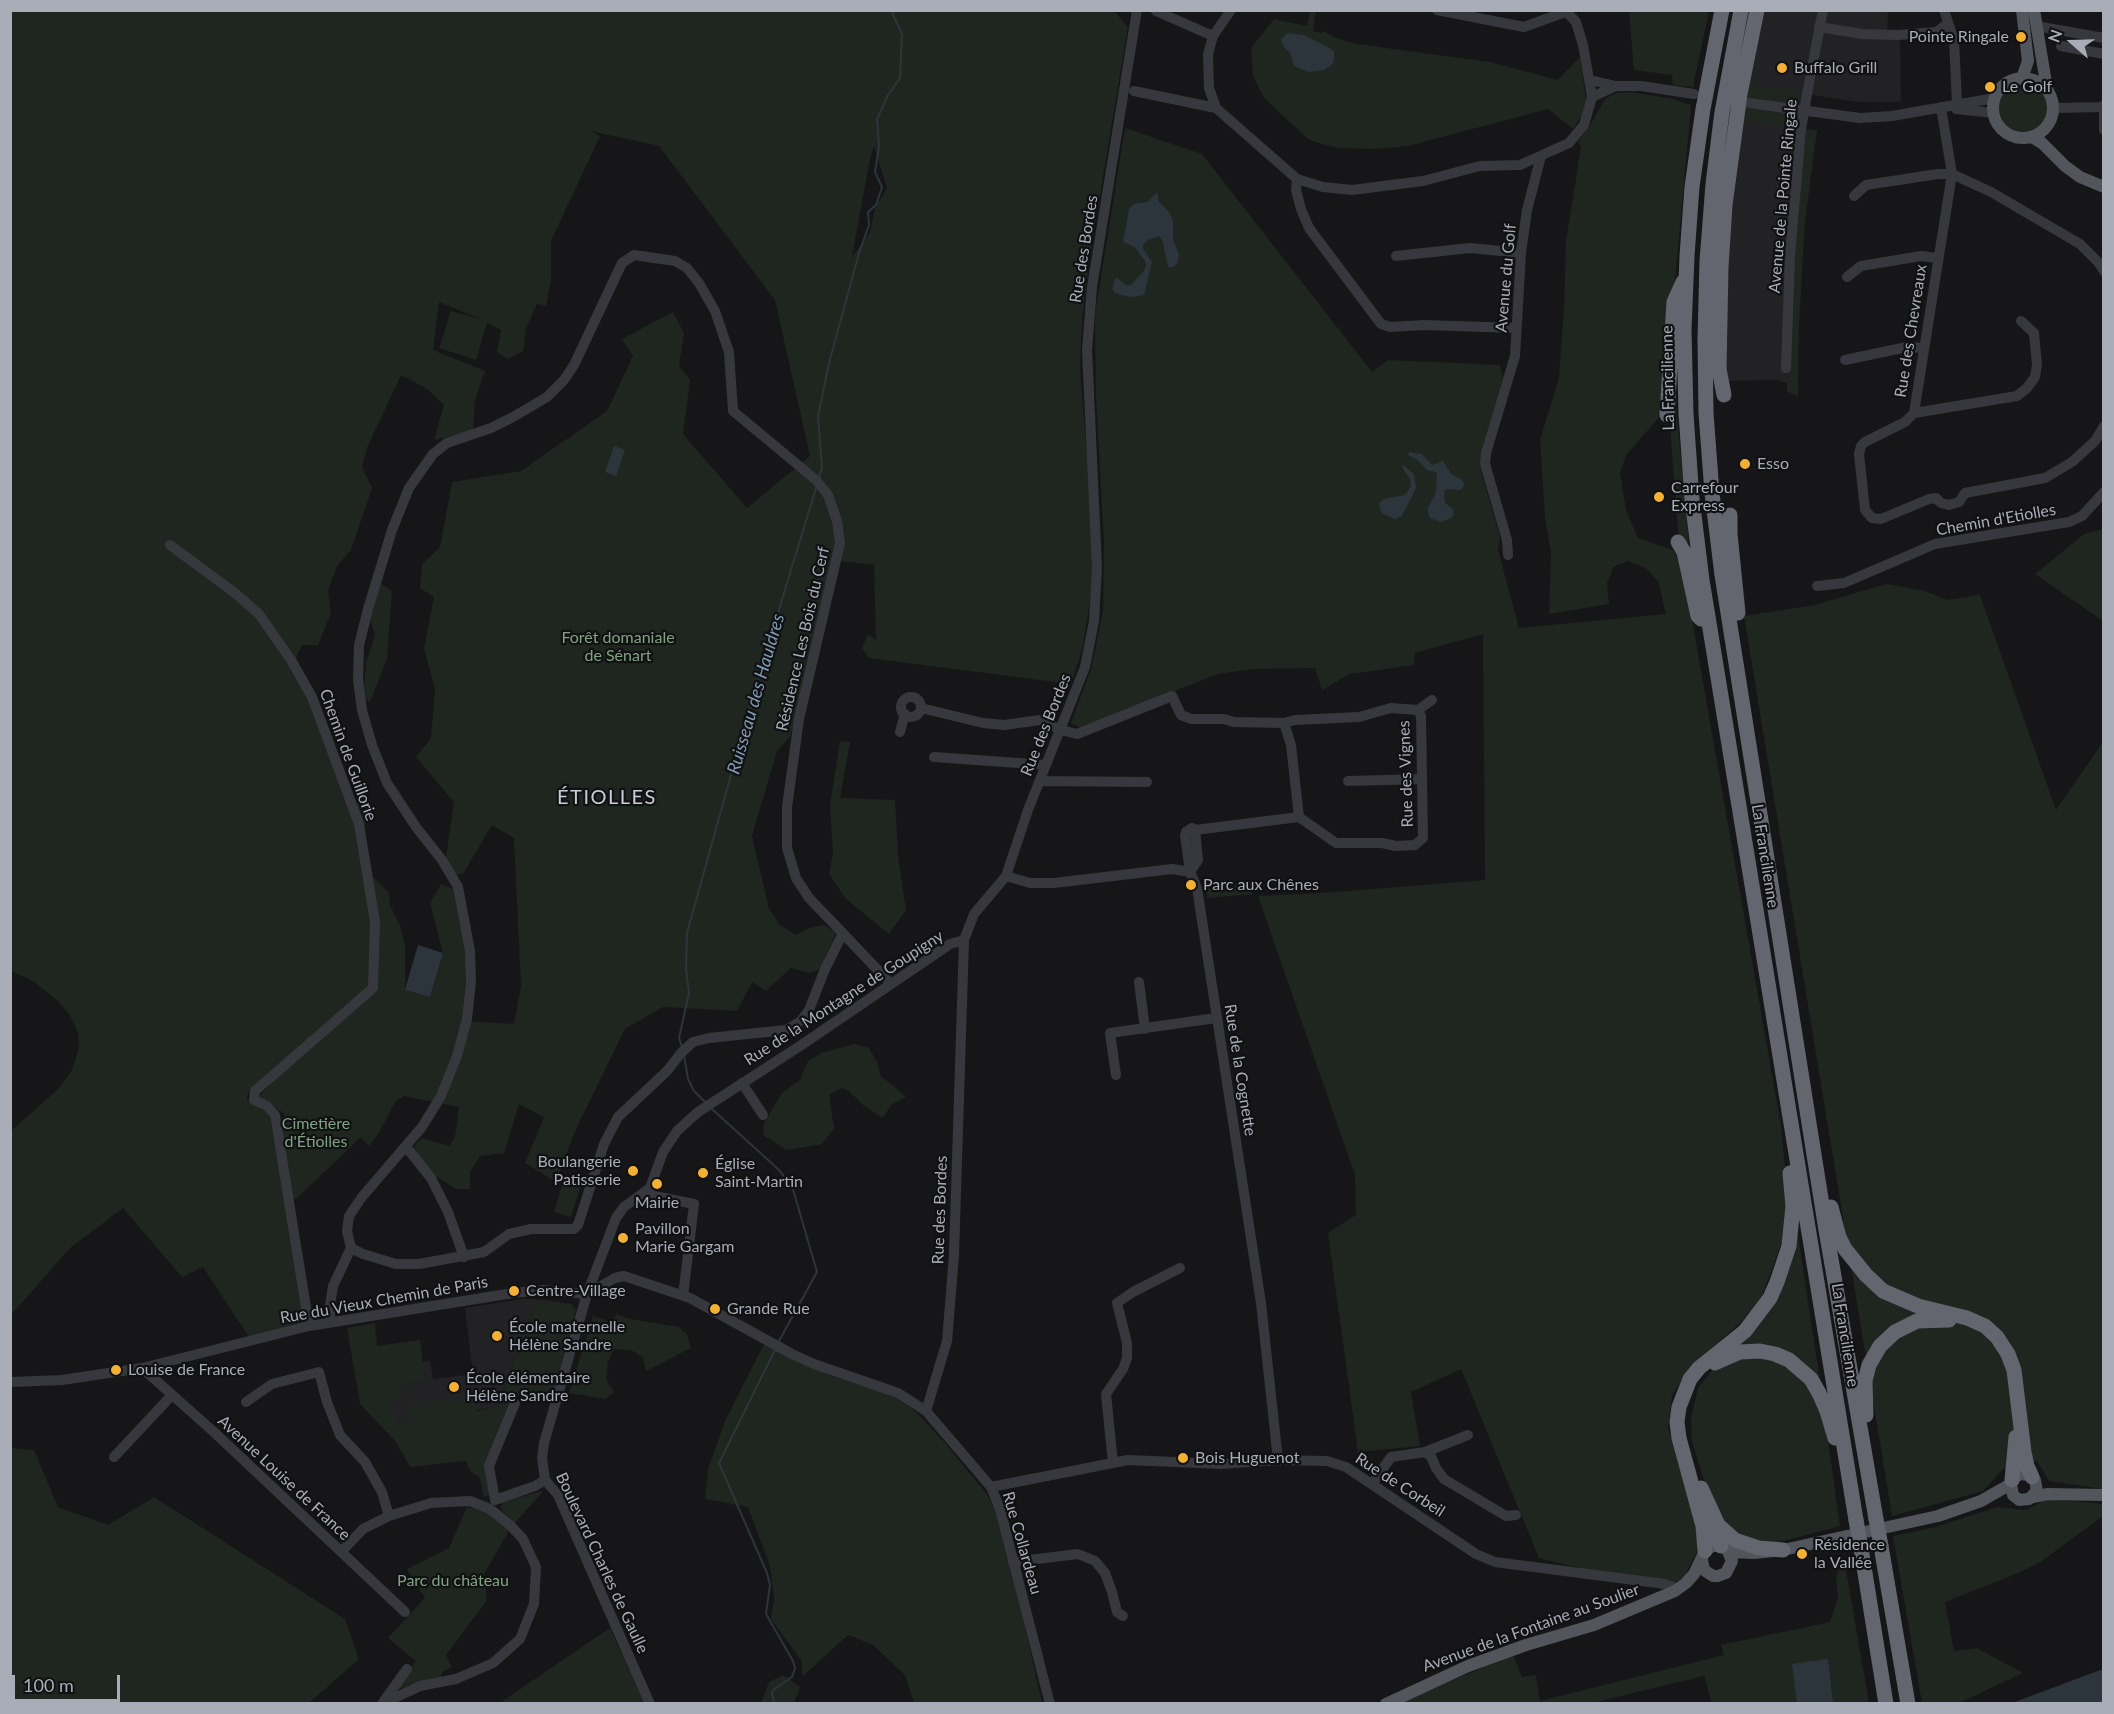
<!DOCTYPE html>
<html>
<head>
<meta charset="utf-8">
<style>
	body { margin:0 }
	#map { position:relative; width:2114px; height:1714px; overflow:hidden; background:#161618; font-family:Lato,sans-serif }
	canvas { display:block }
	.frame { position:absolute; inset:0; border:12px solid #a8adb8; pointer-events:none }
	.north { position:absolute; left:2042px; top:12px; width:60px; height:60px; -webkit-text-stroke:4px #111113; paint-order:stroke; rotate:290deg; font-size:16px; font-weight:700; line-height:24px; text-align:center; color:#a8adb8 }
	.north::after { content:''; display:block; margin:auto; width:21px; height:27px; background:#a8adb8; clip-path:polygon(50% 0,100% 100%,50% 72%,0 100%) }
	.scale { position:absolute; left:12px; top:1675px; width:108px; height:27px; box-sizing:border-box; border:3px solid #a8adb8; border-top:0; padding-left:8px; font-size:18px; line-height:21px; white-space:nowrap; color:#a8adb8; -webkit-text-stroke:4px #111113; paint-order:stroke }
</style>
</head>
<body>
<div id="map">
<canvas width="2114" height="1714"></canvas>
<div class="frame"></div>
<div class="north">N</div>
<div class="scale">100 m</div>
</div>
<script>
const g = document.querySelector('canvas').getContext('2d');
g.lineJoin = 'round';
function fillPath(path, color) { g.fillStyle = color; g.fill(path, 'evenodd'); }
const toPath = rows => new Path2D(rows.map(r => 'M' + r).join(''));
function strokePath(path, color, width, dash) { g.strokeStyle = color; g.lineWidth = width; g.lineCap = dash ? 'butt' : 'round'; g.setLineDash(dash || []); g.stroke(path); }
function drawText(font, color, halo, rows, align = 'center') {
  g.font = font + ' Lato,sans-serif'; g.lineWidth = 4.5; g.setLineDash([]); g.textBaseline = 'middle'; g.strokeStyle = halo; g.fillStyle = color; for (const [text, x, y, turn = 0] of rows) {
    g.save(); g.translate(x, y); g.rotate((+turn || 0) * Math.PI / 180); g.textAlign = isNaN(turn) ? turn : align; if (halo) g.strokeText(text, 0, 0); g.fillText(text, 0, 0); g.restore();
  }
}
const built = toPath([
	[1763,11,1888,11,1887,38,1900,38,1901,102,1858,102,1812,95,1806,129,1788,287,1787,383,1776,380,1723,381,1729,206,1745,85],
	[523,1299,537,1299,519,1356,516,1355,498,1407,395,1423,391,1398,403,1395,402,1385,425,1381,422,1362,430,1361,433,1379,473,1374,465,1308]
]);
const green = toPath([
	[11,11,1114,11,1128,27,1089,261,1082,320,1080,369,1089,482,1094,577,1082,650,1071,684,869,658,862,648,868,634,876,640,874,565,840,561,790,737,777,751,752,836,769,909,780,925,796,935,809,928,824,925,836,933,820,969,809,973,791,968,766,991,752,982,737,1011,663,1007,625,1029,575,1131,556,1182,525,1163,544,1117,519,1104,504,1153,480,1156,470,1172,470,1189,456,1189,437,1177,411,1150,421,1138,450,1146,455,1136,459,1107,404,1096,395,1102,379,1133,369,1146,361,1137,296,1199,291,1198,279,1121,285,1115,274,1106,258,1098,314,1034,248,1093,247,1099,269,1112,283,1187,304,1323,249,1337,203,1267,182,1277,123,1208,70,1248,11,1315,11,1131,58,1089,71,1072,79,1049,78,1033,70,1015,58,1001,33,981,11,971],
	[591,131,659,146,775,300,810,456,747,508,683,434,690,380,679,366,684,333,673,312,622,339,633,356,607,411,521,471,452,482,440,547,422,564,420,588,434,597,424,649,435,689,431,738,416,757,454,802,445,864,450,875,463,874,492,825,514,838,521,986,514,1024,466,1021,462,1019,468,956,456,890,441,884,430,903,443,953,430,997,405,990,405,945,400,926,390,905,389,893,370,874,362,838,368,806,346,801,296,657,302,645,318,645,331,613,328,590,337,566,351,550,372,488,362,467,367,448,401,375,426,388,444,405,434,440,473,431,475,400,485,371,433,350,439,302,483,320,451,311,439,348,476,360,487,323,501,330,497,352,507,359,523,351,526,328,537,304,546,306,551,280,551,241,600,136],
	[874,146,887,188,875,208,870,232,852,257,870,158],
	[1310,11,1316,11,1313,31,1322,33,1323,31,1339,39,1357,44,1490,62,1558,80,1580,57,1586,101,1582,115,1573,129,1548,109,1408,146,1374,149,1339,148,1321,144,1308,139,1264,98,1253,76,1251,48,1274,19,1307,26],
	[1629,11,1709,11,1693,87,1673,85,1672,75,1634,70],
	'1999 107a25 25 0 1 1 50 0a25 25 0 1 1-50 0Z',
	[1745,85,1801,93,1798,105,1749,98,1748,109,1797,115,1795,127,1741,119],
	[1631,92,1673,99,1691,105,1663,413,1626,455,1620,473,1626,510,1638,538,1673,550,1682,562,1781,1126,1788,1198,1784,1237,1761,1298,1741,1322,1688,1369,1672,1395,1668,1428,1699,1534,1697,1552,1684,1577,1664,1589,1539,1558,1461,1369,1411,1392,1420,1446,1358,1452,1328,1233,1356,1215,1355,1175,1258,896,1323,893,1485,880,1483,634,1415,653,1414,665,1350,674,1322,690,1315,668,1253,669,1218,674,1081,728,1071,723,1091,669,1103,611,1104,544,1096,395,1095,314,1125,128,1202,154,1372,372,1388,360,1500,365,1503,378,1482,449,1480,468,1500,537,1498,550,1519,628,1666,614,1658,581,1647,569,1628,561,1614,567,1607,583,1609,604,1549,614,1551,553,1545,517,1540,440,1559,378,1564,308,1566,241,1581,147,1578,142,1591,124,1605,99,1616,93],
	[1806,129,1817,130,1805,222,1799,325,1798,397,1787,391,1788,287],
	[1676,408,1689,541,1684,547,1678,532,1670,425,1672,411],
	[2103,529,2104,529,2103,621,2035,574,2084,534],
	[378,582,392,591,387,659,370,702,363,697,366,663,375,635,370,619],
	[1886,584,1925,591,1947,600,1980,595,2056,810,2103,742,2103,1489,2049,1481,2037,1461,2004,1468,1983,1491,1892,1516,1744,616,1815,605],
	[840,741,850,742,840,798,895,800,898,855,906,910,889,934,846,899,829,874,833,853,830,805],
	[1249,885,1253,894,1207,898,1206,887],
	[855,1044,869,1048,877,1062,881,1077,893,1085,906,1097,891,1105,883,1118,864,1106,849,1091,842,1088,829,1095,834,1128,822,1144,787,1150,763,1135,764,1123,782,1093,800,1080,808,1061,821,1053],
	[565,1176,582,1181,571,1217,554,1212],
	[1794,1233,1798,1235,1821,1388,1794,1359,1726,1355,1751,1334],
	[537,1299,572,1304,576,1310,551,1404,516,1394,487,1466,492,1493,484,1497,480,1478,470,1471,466,1461,410,1467,396,1442,360,1404,347,1328,375,1323,377,1346,420,1340,425,1381,402,1385,404,1395,391,1398,396,1423,408,1421,406,1407,475,1398,477,1411,498,1407,516,1355,519,1356],
	[617,1314,630,1319,679,1327,687,1334,691,1348,646,1371,643,1357,631,1350,614,1349,608,1362,606,1379,614,1392,605,1399,569,1393,593,1316,611,1322],
	[764,1344,831,1376,893,1395,916,1412,945,1443,986,1493,1001,1520,1042,1703,914,1703,905,1675,873,1645,848,1635,803,1676,801,1660,771,1619,774,1598,770,1566,748,1507,705,1499,708,1469,725,1421],
	[1762,1356,1786,1364,1810,1387,1825,1419,1840,1526,1764,1546,1740,1541,1720,1521,1710,1499,1692,1442,1691,1419,1698,1388,1714,1368,1736,1359],
	[10,1448,34,1450,58,1507,108,1525,154,1497,345,1619,359,1659,309,1703,11,1703],
	[543,1491,515,1523,502,1511,501,1506,503,1502],
	[2048,1499,2103,1504,2103,1516,2039,1563,2011,1576,1945,1602,1954,1651,1977,1648,2023,1673,1959,1703,1922,1703,1893,1536,1935,1527,1997,1507,2026,1510],
	[467,1507,484,1511,510,1529,484,1574,487,1600,446,1655,452,1667,442,1672,441,1677,413,1684,394,1691,416,1661,388,1638,425,1598,407,1569,449,1548],
	[1845,1564,1869,1703,1712,1703,1704,1676,1592,1703,1396,1704,1513,1655,1522,1677,1536,1675,1540,1701,1724,1655,1721,1645,1830,1622,1838,1598,1836,1578,1840,1566],
	[610,1628,645,1704,498,1704],
	[783,1675,800,1687,794,1703,761,1703,769,1682]
]);
const water = toPath([
	[1288,33,1304,35,1330,48,1334,52,1334,61,1331,66,1324,70,1309,72,1294,66,1290,53,1283,46,1281,39],
	[1157,192,1159,202,1169,212,1173,221,1173,239,1179,255,1177,264,1173,267,1168,267,1163,242,1159,236,1148,240,1143,245,1143,249,1152,262,1144,295,1134,297,1120,295,1114,292,1112,289,1115,279,1117,278,1126,285,1131,285,1143,272,1146,266,1145,261,1135,247,1123,242,1129,209,1134,204,1148,202],
	[614,446,625,450,616,476,605,472],
	[1409,452,1422,454,1432,465,1443,461,1451,474,1462,480,1464,484,1463,488,1459,490,1446,489,1444,492,1445,503,1453,509,1454,514,1451,518,1440,522,1430,518,1428,513,1428,508,1436,493,1437,473,1427,470,1418,460,1408,455],
	[1403,465,1414,474,1416,488,1402,516,1395,519,1383,514,1380,509,1379,503,1384,499,1405,495,1411,486,1410,479,1402,467],
	[418,945,443,953,430,997,405,990],
	[1828,1659,1833,1703,1797,1703,1792,1664],
	[2103,1669,2103,1703,2012,1703]
]);
const stream = toPath([
	[819,477,822,468,818,417,829,363,859,253,869,225,868,212,876,205,882,187,875,172,879,147,877,119,888,95,900,78,902,34,891,10],
	[682,1047,679,1038,689,993,686,968,687,933,756,685,816,488],
	[684,1055,688,1079,694,1091,706,1103],
	[712,1109,778,1169,792,1186,817,1272,779,1341],
	[775,1350,719,1463,767,1573,770,1585,766,1614,793,1661,795,1668,792,1677,773,1690,772,1695,775,1704]
]);
const minor = toPath([
	[1231,10,1213,36,1208,54,1209,88,1216,108,1297,179,1323,187,1352,190,1423,181,1480,166,1520,165,1569,143,1584,125,1592,97,1583,45,1576,22,1565,10],
	[1437,10,1524,27,1565,12],
	[1944,10,1954,40,1957,103],
	[1156,11,1213,36],
	[2036,26,2104,38],
	[1819,27,1862,34,1898,35,1937,32,1947,24],
	[2061,46,2104,54],
	[1590,80,1616,86,1641,86,1694,94],
	[1134,91,1216,108],
	[1807,94,1823,10],
	[1592,97,1616,86],
	[1749,103,1860,118,1892,116,1995,98],
	[2104,105,2104,130],
	[1941,107,1952,174,1914,413,1905,422,1865,442,1861,446,1859,454,1865,510,1872,518,1881,519,1929,499,1936,498,1941,503,1949,505,1959,502,1965,493,2045,478,2072,462,2095,441,2104,426],
	[2053,108,2103,107],
	[1956,109,1994,113],
	[1297,179,1296,190,1301,209,1309,228,1381,324,1390,327,1424,325,1516,328],
	[1854,196,1866,185,1938,174,1952,174,1991,192,2080,244,2098,262,2104,271],
	[1396,256,1470,248,1521,253],
	[1847,277,1861,266,1921,256,1937,258],
	[1845,360,1907,347,1923,348],
	[1786,368,1790,255,1801,129],
	[1914,413,2017,396,2027,388,2035,377,2037,365,2034,333,2021,321],
	[170,545,235,593,259,614,291,660,312,697,359,824,375,922,373,988,255,1091,254,1100,267,1106,275,1115,309,1326],
	[1508,555,1507,540,1485,464,1486,453,1515,356,1521,253,1527,210,1541,156],
	[1817,586,1844,583,1935,544,2069,522,2082,516,2104,492],
	'901 707a10 10 0 1 1 20 0a10 10 0 1 1-20 0Z',
	[921,708,983,723,1004,725,1040,720,1061,730,1077,734,1172,696,1181,715,1191,719,1224,719,1234,722,1284,723,1295,720,1359,717,1391,708,1418,710],
	[1418,710,1432,700],
	[1284,723,1291,745,1299,817],
	[900,732,905,714],
	[934,757,1046,765],
	[1040,781,1147,782],
	[1348,781,1422,779],
	[1192,828,1195,830,1198,860,1190,872,1185,835,1186,832,1192,828],
	[1195,830,1299,817,1336,843,1382,843,1396,846,1415,845,1423,838,1421,716,1418,710],
	[1006,876,1030,883,1054,883,1172,869,1190,872,1197,888,1261,1303,1278,1460],
	[843,933,825,969,809,1010,801,1021,786,1030,709,1038,693,1042,681,1053,667,1071,618,1117,604,1144,578,1225,574,1229,531,1229,509,1234,484,1252,419,1264,396,1264,363,1254,351,1248,347,1231,349,1216,362,1197,422,1127,441,1096,457,1056,467,1019,471,981,470,951,458,887,442,860,416,827,387,783,372,745,362,710,358,680,359,645,368,609,392,530,409,488,433,454,447,443,491,428,513,417,547,397,564,380,574,365,622,263,634,255,675,261,687,268,699,283,715,311,729,352,733,411,816,480,828,495,837,521,840,543,799,719,787,807,787,848,796,878,809,898,836,926,891,984],
	[1139,982,1145,1029],
	[1116,1075,1110,1033,1216,1018],
	[742,1083,763,1115],
	[406,1147,431,1178,448,1212,464,1257],
	[646,1191,654,1196,694,1204,683,1296],
	[587,1294,615,1278,624,1276,690,1298,792,1354,814,1364,898,1393,926,1411,991,1487,1000,1509,1050,1704],
	[330,1322,330,1305,333,1286,351,1248],
	[142,1368,215,1433,405,1612],
	[10,1382,62,1380,142,1368,309,1326,513,1293,543,1290,587,1294],
	[246,1402,272,1384,319,1372,327,1402,340,1435,365,1462,382,1492,389,1516],
	[926,1411,947,1341,954,1255,964,940,974,914,1006,876,1028,810,1085,667,1094,621,1097,568,1087,350,1092,287,1137,10],
	[1425,1452,1468,1435],
	[114,1457,172,1395],
	[1113,1463,1106,1394,1123,1369,1127,1358,1127,1343,1117,1303,1133,1292,1180,1268],
	[1372,1484,1391,1457,1425,1452,1431,1456,1436,1468,1444,1479,1506,1516,1516,1515],
	[991,1487,1128,1460,1222,1464,1278,1460,1327,1461,1346,1467,1476,1554,1495,1562,1665,1584,1673,1587,1675,1591],
	[495,1500,489,1466,515,1403],
	[495,1500,535,1486,545,1480],
	[341,1552,363,1529,389,1516,431,1503,470,1501,490,1509,510,1525,523,1539,536,1567,534,1604,520,1639,493,1663,456,1679,420,1686,382,1704],
	[1013,1562,1078,1554,1095,1561,1105,1573,1112,1592,1117,1612,1123,1616],
	[384,1701,407,1669],
	[650,1704,558,1495,545,1480,542,1458,544,1443,587,1294,616,1218,624,1207,650,1188,663,1152,677,1131,698,1112,800,1046,950,944,964,940]
]);
const major = toPath([
	[2034,10,2047,89],
	[2022,78,2028,61,2022,10],
	'1993 108a30 30 0 1 1 60 0a30 30 0 1 1-60 0Z',
	[2032,137,2042,143,2065,166,2080,177,2104,187],
	[2033,1497,2048,1494,2104,1495],
	[1730,1552,1754,1553,1783,1550,1938,1516,1981,1501,2011,1484,2015,1477,2021,1474,2029,1475,2035,1480,2037,1491,2029,1499,2019,1500,2013,1495,2011,1484],
	[1386,1704,1468,1666,1526,1645,1594,1625,1675,1591,1686,1583,1694,1574,1705,1551,1712,1546,1721,1546,1727,1549,1732,1561,1726,1573,1718,1576,1713,1576,1704,1570,1702,1560]
]);
const highway = toPath([
	[1722,10,1703,109,1692,187,1687,256,1684,330,1686,414,1692,499,1702,580,1856,1520],
	[1741,10,1722,112,1713,184,1707,261,1705,339,1706,413,1712,493,1722,575,1826,1230,1876,1519],
	[1724,395,1719,369,1721,267,1725,205,1740,94,1757,10],
	[1667,415,1674,302,1683,282],
	[1730,515,1730,534,1738,613],
	[1678,542,1684,552,1698,616,1701,619],
	[1831,1207,1839,1237,1845,1249,1866,1275,1883,1291,1918,1306,1967,1318,1985,1326,1997,1337,2008,1354,2014,1370,2024,1452,2027,1466,2032,1477],
	[1715,1363,1740,1352,1760,1351,1775,1354,1789,1360,1811,1379,1819,1393,1827,1411,1835,1438],
	[1866,1415,1865,1381,1869,1365,1880,1346,1895,1332,1917,1321,1949,1320],
	[2012,1480,2016,1437],
	[1701,1488,1718,1525,1735,1540,1759,1548,1783,1550],
	[1709,1520,1721,1546],
	[1881,1546,1908,1704],
	[1861,1548,1886,1704],
	[1705,1551,1703,1526,1679,1438,1677,1422,1679,1407,1690,1379,1699,1368,1745,1331,1770,1298,1777,1282,1789,1246,1793,1206,1790,1173]
]);
const minorBridge = toPath([
	[1801,129,1807,94]
]);
const highwayBridge = toPath([
	[1876,1519,1881,1546],
	[1856,1520,1861,1548]
]);
const markers = [
	[2021,37,6,"#f2b134"],
	[1782,68,6,"#f2b134"],
	[1990,87,6,"#f2b134"],
	[1745,464,6,"#f2b134"],
	[1659,497,6,"#f2b134"],
	[1191,885,6,"#f2b134"],
	[633,1171,6,"#f2b134"],
	[703,1173,6,"#f2b134"],
	[657,1184,6,"#f2b134"],
	[623,1238,6,"#f2b134"],
	[514,1291,6,"#f2b134"],
	[715,1309,6,"#f2b134"],
	[497,1336,6,"#f2b134"],
	[116,1370,6,"#f2b134"],
	[454,1387,6,"#f2b134"],
	[1183,1458,6,"#f2b134"],
	[1802,1554,6,"#f2b134"]
];
const poiNames = [
	["Pointe Ringale",2009,37,"right"],
	["Buffalo Grill",1794,68],
	["Le Golf",2002,87],
	["Esso",1757,464],
	["Carrefour",1671,488],
	["Express",1671,506],
	["Parc aux Chênes",1203,885],
	["Boulangerie",621,1162,"right"],
	["Patisserie",621,1180,"right"],
	["Église",715,1164],
	["Saint-Martin",715,1182],
	["Mairie",657,1203,"center"],
	["Pavillon",635,1229],
	["Marie Gargam",635,1247],
	["Centre-Village",526,1291],
	["Grande Rue",727,1309],
	["École maternelle",509,1327],
	["Hélène Sandre",509,1345],
	["Louise de France",128,1370],
	["École élémentaire",466,1378],
	["Hélène Sandre",466,1396],
	["Bois Huguenot",1195,1458],
	["Résidence",1814,1545],
	["la Vallée",1814,1563]
];
const streetNames = [
	["Avenue de la Pointe Ringale",1783,196,-85],
	["Rue des Bordes",1084,249,-81],
	["Avenue du Golf",1506,278,-85],
	["Rue des Chevreaux",1911,331,-81],
	["La Francilienne",1668,378,-91],
	["Chemin d'Etiolles",1996,520,-10],
	["Résidence Les Bois du Cerf",803,639,-77],
	["Rue des Bordes",1046,725,-68],
	["Chemin de Guillorie",348,755,70],
	["Rue des Vignes",1406,774,-92],
	["La Francilienne",1765,856,81],
	["Rue de la Montagne de Goupigny",844,998,-33],
	["Rue de la Cognette",1240,1070,81],
	["Rue des Bordes",940,1210,-88],
	["Rue du Vieux Chemin de Paris",384,1300,-10],
	["La Francilienne",1845,1335,81],
	["Avenue Louise de France",284,1478,43],
	["Rue de Corbeil",1400,1485,33],
	["Rue Collardeau",1022,1543,74],
	["Boulevard Charles de Gaulle",602,1563,65],
	["Avenue de la Fontaine au Soulier",1531,1628,-20]
];
const parkNames = [
	["Forêt domaniale",618,638],
	["de Sénart",618,656],
	["Cimetière",316,1124],
	["d'Étiolles",316,1142],
	["Parc du château",453,1581]
];
const waterNames = [
	["Ruisseau des Hauldres",756,694,-74]
];
const quarterNames = [
	["ÉTIOLLES",607,798]
];
fillPath(built, '#222225');
fillPath(green, '#1e261f');
fillPath(water, '#2c353c');
strokePath(stream, '#2c353c', 2);
strokePath(minor, '#37383d', 10);
strokePath(major, '#53555c', 12);
strokePath(highway, '#63666e', 15);
strokePath(minorBridge, '#37383d', 10);
strokePath(highwayBridge, '#63666e', 15);
for (const [x, y, r, color] of markers) { const dot = new Path2D(); dot.arc(x, y, r, 0, 2 * Math.PI); g.fillStyle = color; g.fill(dot); strokePath(dot, '#111113', 2); }
drawText('16px', '#a8adb8', '#111113', poiNames, 'left');
drawText('16px', '#a8adb8', '#111113', streetNames);
drawText('16px', '#7fa381', '#111113', parkNames);
drawText('italic 18px', '#7f9bb3', '#111113', waterNames);
g.letterSpacing = '1.5px';
drawText('20px', '#c9ccd4', '#111113', quarterNames);
g.letterSpacing = '0px';
</script>
</body>
</html>
